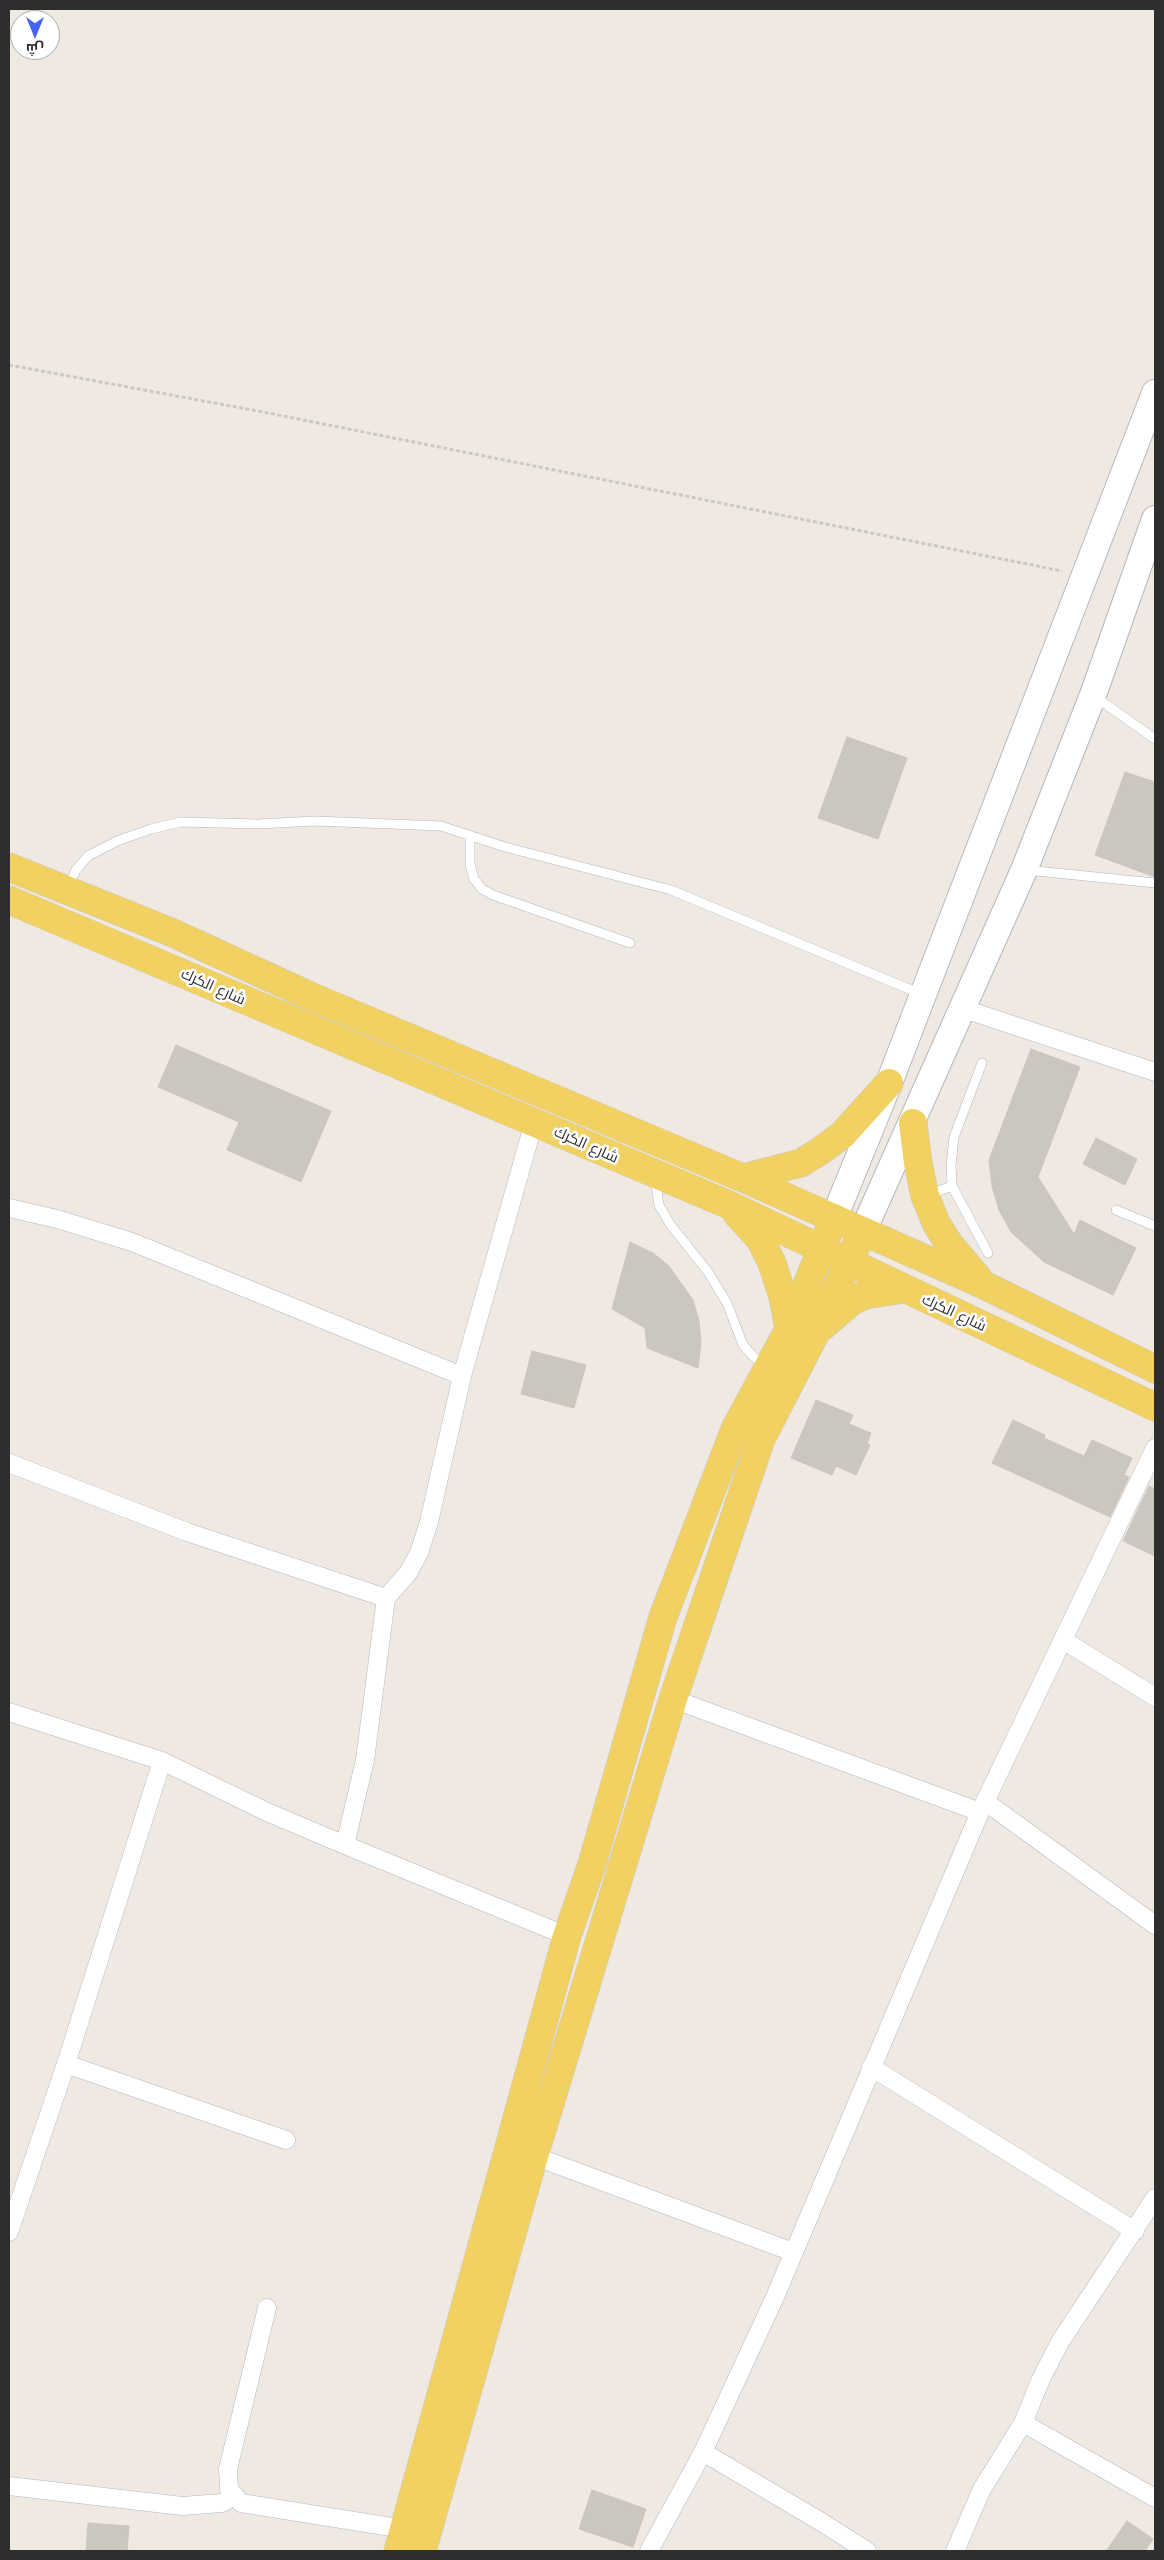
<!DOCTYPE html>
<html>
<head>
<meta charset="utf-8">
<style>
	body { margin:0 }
	#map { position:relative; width:1164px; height:2560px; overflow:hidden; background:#efe9e1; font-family:"Work Sans",Cairo,sans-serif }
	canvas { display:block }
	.frame { position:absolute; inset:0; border:10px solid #2e2e2e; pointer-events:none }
	.north { position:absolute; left:10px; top:10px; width:50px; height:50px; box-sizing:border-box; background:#fff; border:1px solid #ababab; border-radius:50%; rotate:180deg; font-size:14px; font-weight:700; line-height:20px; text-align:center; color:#2e2e2e }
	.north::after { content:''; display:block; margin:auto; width:18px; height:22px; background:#4264fb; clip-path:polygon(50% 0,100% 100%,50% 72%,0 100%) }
</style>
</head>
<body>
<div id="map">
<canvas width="1164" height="2560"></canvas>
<div class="frame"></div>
<div class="north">ش</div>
</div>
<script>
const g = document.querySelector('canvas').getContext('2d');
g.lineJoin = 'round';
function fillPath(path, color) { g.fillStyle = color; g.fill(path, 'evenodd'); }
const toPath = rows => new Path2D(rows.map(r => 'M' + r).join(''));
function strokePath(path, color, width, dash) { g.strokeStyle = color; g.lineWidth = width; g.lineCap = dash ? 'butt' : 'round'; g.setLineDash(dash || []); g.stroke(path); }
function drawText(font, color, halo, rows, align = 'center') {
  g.font = font + ' "Work Sans",Cairo,sans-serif'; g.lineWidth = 5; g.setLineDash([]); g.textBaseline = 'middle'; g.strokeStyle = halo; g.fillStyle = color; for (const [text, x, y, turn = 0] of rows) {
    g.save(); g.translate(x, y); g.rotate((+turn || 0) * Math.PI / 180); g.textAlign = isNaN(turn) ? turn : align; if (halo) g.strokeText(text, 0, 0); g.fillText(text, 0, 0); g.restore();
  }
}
const building = toPath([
	[847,737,907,758,878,839,818,818,847,737],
	[1125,772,1155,782,1155,877,1095,855,1125,772],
	[176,1045,331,1111,301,1182,227,1150,239,1122,158,1087,176,1045],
	[1031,1049,1080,1067,1038,1177,1074,1234,1080,1220,1136,1248,1113,1295,1044,1262,1011,1232,999,1210,992,1186,989,1160,1031,1049],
	[1096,1138,1137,1159,1125,1185,1083,1164,1096,1138],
	[630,1242,653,1253,669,1266,693,1300,699,1321,701,1342,698,1368,647,1348,645,1328,612,1309,630,1242],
	[532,1351,586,1365,574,1408,521,1394,532,1351],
	[816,1400,853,1415,849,1424,871,1433,867,1444,870,1445,856,1475,836,1466,832,1475,791,1458,816,1400],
	[1013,1420,1045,1435,1044,1438,1084,1456,1092,1440,1132,1458,1124,1475,1129,1477,1110,1517,992,1463,1013,1420],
	[1149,1486,1155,1489,1155,1556,1123,1541,1149,1486],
	[592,2490,646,2509,633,2547,579,2529,592,2490],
	[1127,2521,1153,2539,1145,2551,1106,2551,1127,2521],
	[88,2523,129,2526,127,2551,86,2551,88,2523]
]);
const path = toPath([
	[9,365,258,411,1062,571]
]);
const service = toPath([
	[1094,696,1155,739],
	[470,836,470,864,474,879,482,889,493,895,630,943],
	[1026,870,1155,883],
	[68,887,76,870,88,856,117,841,151,829,181,822,258,824,315,821,441,826,505,847,671,890,921,994],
	[982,1063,954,1137,951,1166,952,1186,988,1253],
	[655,1179,659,1205,670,1224,708,1272,727,1303,743,1345,764,1368],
	[928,1195,952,1186],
	[1116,1210,1155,1226]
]);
const minor = toPath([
	[961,1008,1155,1072],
	[9,1208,57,1219,132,1242,462,1376],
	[9,1463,187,1532,386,1598],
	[1063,1640,1155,1697],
	[673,1699,980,1812],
	[9,1712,162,1761,267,1812,345,1845,567,1936],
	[986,1802,1155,1925],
	[345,1845,365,1760,386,1598,408,1573,419,1553,429,1522,462,1376,534,1122],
	[66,2064,286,2140],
	[871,2067,1135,2231],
	[534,2156,793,2252],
	[9,2232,66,2064,162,1761],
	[267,2308,228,2469,229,2489,241,2503,404,2529],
	[1023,2423,1155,2498],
	[703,2452,823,2523,867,2551],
	[9,2486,182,2506,222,2503,234,2496],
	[649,2551,703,2452,775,2297,980,1812,1155,1448],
	[955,2551,982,2489,1023,2423,1041,2379,1060,2342,1155,2198]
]);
const secondary = toPath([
	[834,1218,889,1083,1155,393],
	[863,1231,1024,870,1093,695,1155,519]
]);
const primary = toPath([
	[9,867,173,933,310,996,743,1178,984,1285,1155,1369],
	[9,900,727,1204,1155,1407],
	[913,1123,918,1163,925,1196,936,1223,949,1244,978,1278],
	[743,1178,801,1163,820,1151,842,1135,889,1083],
	[737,1214,760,1239,772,1263,783,1297,789,1329],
	[823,1326,852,1301,865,1295,904,1289],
	[398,2551,567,1936,592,1864,663,1617,735,1429,789,1329,834,1218],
	[422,2551,534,2156,673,1699,761,1439,815,1334,863,1231]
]);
const streetNames = [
	["شارع الكرك",213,987,24],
	["شارع الكرك",586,1145,24],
	["شارع الكرك",954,1313,25]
];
fillPath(building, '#cbc7bf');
strokePath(building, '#cbc5ba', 1);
strokePath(service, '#b4b7c1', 10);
strokePath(minor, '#b4b7c1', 19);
strokePath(secondary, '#b4b7c1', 28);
strokePath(primary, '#c9c9c9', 29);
strokePath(path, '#c9c9c9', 3, [4, 2.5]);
strokePath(service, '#fff', 9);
strokePath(minor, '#fff', 18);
strokePath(secondary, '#fff', 26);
strokePath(primary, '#f2d163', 28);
drawText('15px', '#2e2e2e', '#fff', streetNames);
</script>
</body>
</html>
